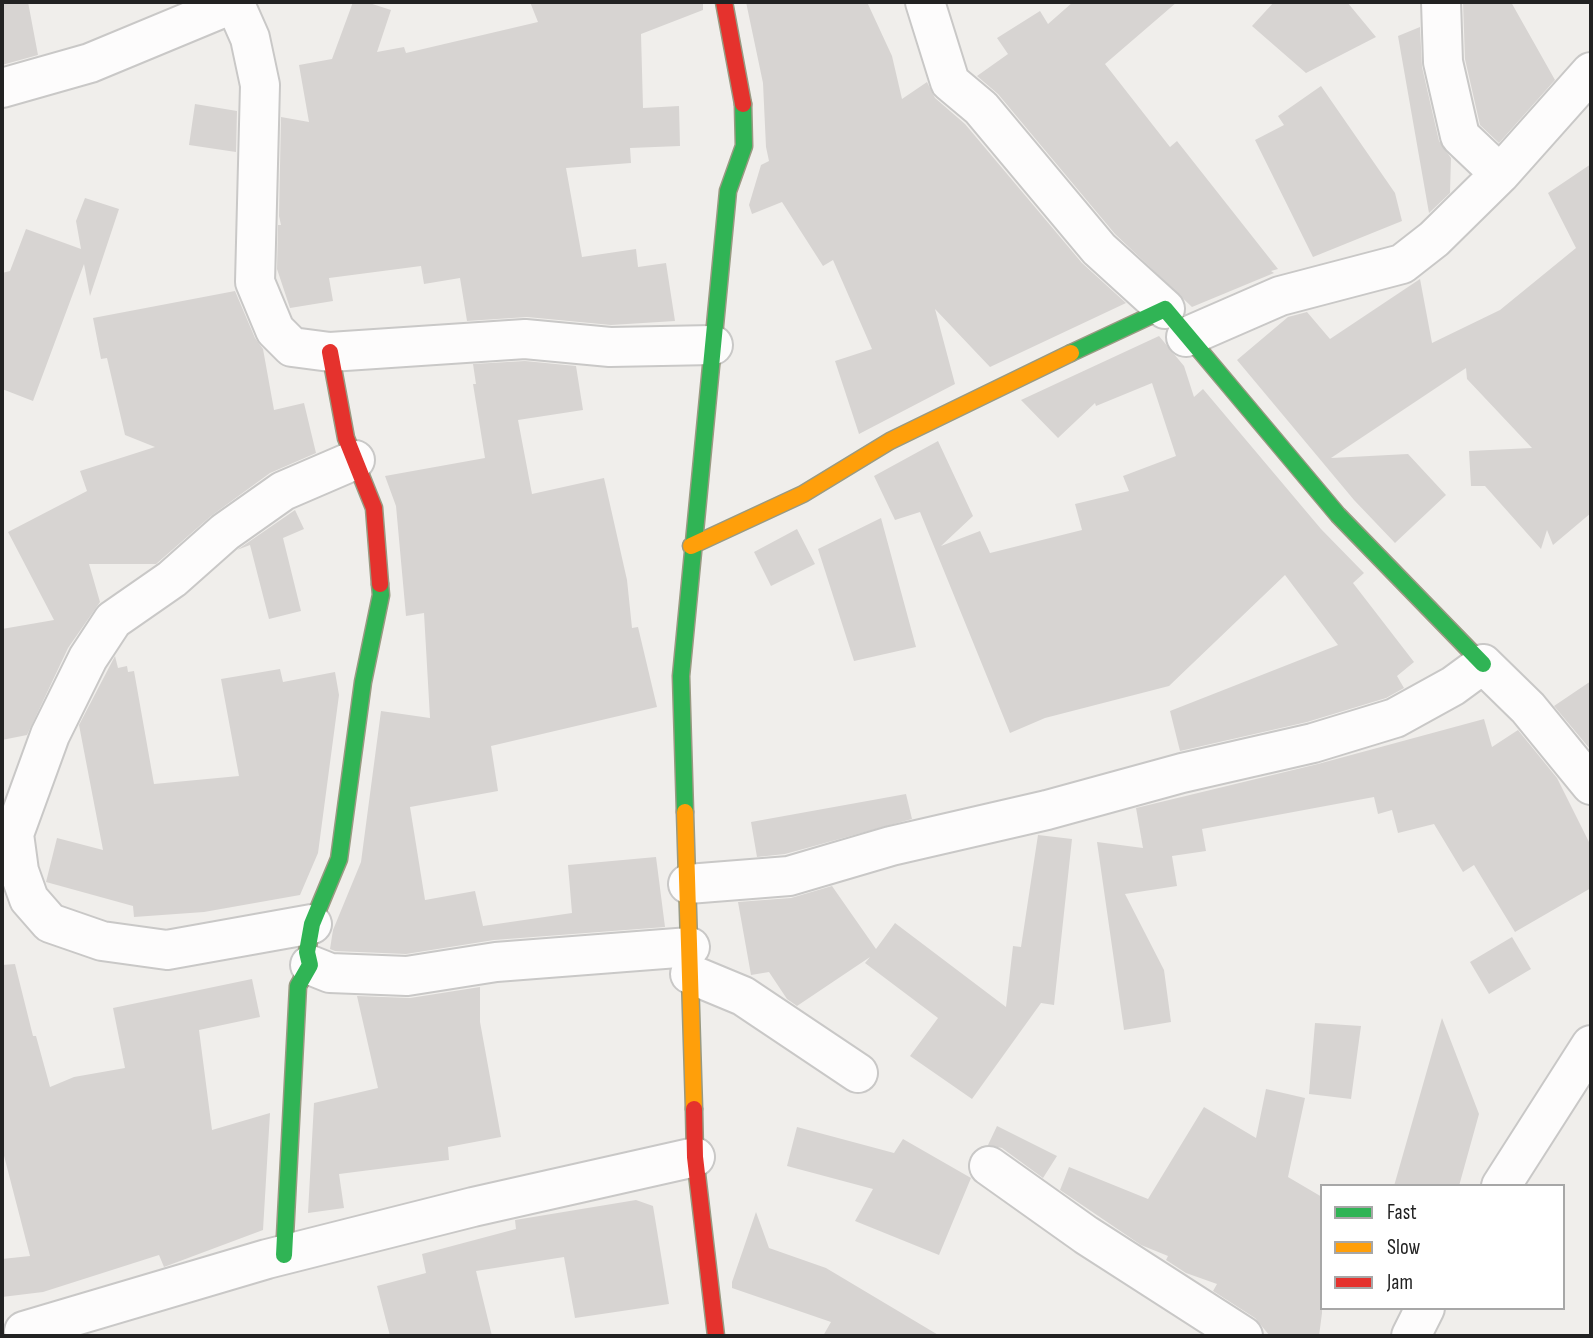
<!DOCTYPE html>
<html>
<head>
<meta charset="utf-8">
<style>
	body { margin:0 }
	#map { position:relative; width:1593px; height:1338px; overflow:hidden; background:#f0eeeb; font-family:"Sofia Sans Condensed",sans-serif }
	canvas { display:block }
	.frame { position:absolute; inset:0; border:4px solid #222; pointer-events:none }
	.legend { position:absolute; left:1320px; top:1184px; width:245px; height:126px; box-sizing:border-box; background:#fff; border:2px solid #a7a7a7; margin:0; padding:9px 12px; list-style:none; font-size:21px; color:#222 }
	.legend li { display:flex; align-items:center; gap:14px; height:35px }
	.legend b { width:35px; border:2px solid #a7a7a7 }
</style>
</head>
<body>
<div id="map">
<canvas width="1593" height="1338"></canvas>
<div class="frame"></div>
<ul class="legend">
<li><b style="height:9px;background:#30b455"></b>Fast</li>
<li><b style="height:9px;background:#ff9f0a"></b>Slow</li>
<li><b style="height:9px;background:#e5322d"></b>Jam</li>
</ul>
</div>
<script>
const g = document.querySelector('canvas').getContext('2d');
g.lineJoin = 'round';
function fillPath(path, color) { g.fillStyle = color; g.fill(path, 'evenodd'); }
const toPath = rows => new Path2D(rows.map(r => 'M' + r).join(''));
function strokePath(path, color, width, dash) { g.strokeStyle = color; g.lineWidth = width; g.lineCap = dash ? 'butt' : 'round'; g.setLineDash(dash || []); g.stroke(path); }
const building = toPath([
	[2,2,28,2,38,55,2,65],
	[353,2,366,2,391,10,377,52,404,47,406,53,538,22,530,2,703,2,703,10,641,34,643,108,679,106,680,146,630,148,631,163,566,168,582,257,636,249,638,267,666,263,675,321,611,325,527,317,467,321,460,278,424,284,421,266,329,278,333,301,290,308,277,269,278,225,281,225,279,216,281,117,309,122,299,65,332,59],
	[746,2,867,2,892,56,902,99,927,82,935,98,965,124,1082,263,1126,303,990,367,935,309,955,384,859,434,835,361,872,349,833,260,823,266,782,202,752,214,749,205,761,165,769,161,766,147,763,83],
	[1073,2,1177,2,1105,64,1170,147,1177,141,1278,269,1271,271,1274,273,1192,307,1115,234,998,94,977,76,1008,54,997,38,1040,11,1048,24],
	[1274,2,1347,2,1376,37,1306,73,1252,26],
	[1463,2,1511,2,1555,80,1499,143,1480,125,1465,59],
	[1420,27,1422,67,1439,141,1451,158,1450,193,1429,213,1398,36],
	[1321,86,1395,193,1402,221,1313,257,1255,140,1284,125,1278,116],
	[195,104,237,111,236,152,189,145],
	[1591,164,1591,513,1553,545,1547,530,1541,549,1485,486,1471,486,1469,451,1532,448,1467,379,1466,368,1331,458,1408,454,1446,495,1395,543,1354,500,1237,360,1288,317,1307,312,1330,339,1420,279,1432,343,1500,310,1576,248,1548,193],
	[85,198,119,209,90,296,84,264,33,401,2,389,2,273,10,271,26,229,81,249,76,221],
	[235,291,255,338,263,349,274,410,304,403,316,453,270,473,211,516,156,564,89,564,100,602,68,648,27,735,2,740,2,629,54,620,8,532,87,491,80,471,155,447,125,435,107,358,101,359,93,318],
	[1159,336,1184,366,1194,397,1203,389,1321,529,1364,573,1353,583,1414,662,1397,676,1404,688,1386,698,1307,722,1180,751,1170,711,1338,645,1285,575,1169,686,1045,718,1010,733,920,512,895,520,874,476,938,441,973,516,941,546,980,531,990,553,1082,530,1075,504,1129,491,1123,476,1176,456,1152,383,1096,406,1095,403,1058,438,1021,400],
	[525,361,576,366,583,410,518,420,532,494,604,478,627,580,632,628,638,627,657,707,491,746,498,791,410,807,425,900,475,891,483,926,572,913,568,865,656,857,665,927,494,940,406,954,335,951,330,949,333,930,361,862,381,711,430,718,424,613,406,616,396,506,385,476,485,458,473,384,476,384,473,364],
	[295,510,304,529,283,538,301,611,269,619,250,545,237,550],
	[881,518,916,647,854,661,818,549],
	[797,529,815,564,771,586,754,552],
	[115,656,118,668,127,666,128,672,134,671,154,784,239,776,221,679,280,669,283,682,335,672,339,695,318,853,300,895,204,912,134,917,133,906,46,882,57,838,103,850,79,725],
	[1591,681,1591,748,1590,749,1554,706],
	[1484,719,1492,747,1518,730,1557,778,1591,846,1591,888,1515,932,1474,865,1463,872,1434,824,1398,833,1392,810,1378,814,1374,797,1202,829,1206,851,1172,856,1177,886,1125,894,1164,970,1171,1022,1124,1030,1097,842,1143,848,1136,808,1318,764],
	[906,794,912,819,785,854,757,857,751,822],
	[1038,835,1072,839,1054,1005,1041,1003,972,1099,910,1056,938,1018,865,963,870,957,797,1006,787,999,769,972,751,975,738,902,791,898,832,886,876,949,895,923,1006,1007,1013,946,1021,947],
	[1512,937,1531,969,1489,994,1470,962],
	[15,964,33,1036,36,1036,50,1087,74,1077,125,1068,113,1008,252,979,260,1017,199,1030,212,1130,270,1113,263,1230,164,1267,159,1255,43,1292,2,1297,2,1259,30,1256,2,1148,2,965],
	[480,987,480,1022,501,1137,448,1147,449,1160,339,1174,344,1208,308,1213,314,1103,378,1088,357,996,410,998],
	[1442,1018,1479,1114,1459,1186,1394,1186],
	[1315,1023,1361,1026,1351,1099,1309,1094],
	[1266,1089,1305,1098,1288,1177,1322,1197,1322,1313,1319,1336,1270,1336,1255,1318,1213,1291,1217,1284,1186,1273,1166,1260,1168,1256,1141,1245,1060,1190,1069,1167,1148,1199,1204,1107,1256,1138],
	[997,1126,1057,1156,1043,1178,1002,1148,988,1145],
	[797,1127,894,1153,903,1139,971,1178,939,1255,855,1221,873,1189,787,1166],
	[636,1200,653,1206,669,1304,575,1318,564,1257,476,1271,492,1336,390,1336,377,1286,426,1273,422,1254,516,1229,515,1220],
	[756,1212,769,1248,826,1268,940,1336,823,1336,831,1322,732,1288,732,1282]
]);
const street = toPath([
	[925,2,950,82,981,108,1099,249,1165,309],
	[1441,2,1443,62,1460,136,1500,174],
	[235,4,250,38,260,85,255,282,275,330,292,347,330,352,525,339,610,347,713,345],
	[2,88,90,63,237,2],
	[1186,337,1280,296,1402,264,1434,239,1500,174,1591,72],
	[688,884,789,876,891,846,1047,810,1182,773,1313,743,1395,718,1453,686,1483,664,1528,708,1591,785],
	[312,924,167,950,102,941,50,923,29,899,19,871,14,834,50,735,88,658,113,620,172,579,225,532,283,491,355,460],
	[310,965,330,973,407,976,496,962,690,947],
	[690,974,743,996,858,1073],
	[989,1166,1086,1235,1243,1336],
	[1501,1186,1591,1045],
	[24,1331,267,1259,473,1207,695,1157],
	[1411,1336,1425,1308]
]);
const fast = toPath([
	[1071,353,1165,309,1338,515,1483,664],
	[685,812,681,676,728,191,744,146,743,104],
	[284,1255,298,986,310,965,307,952,312,924,339,859,363,682,381,595,380,584]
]);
const slow = toPath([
	[691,546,803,494,890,441,1071,353],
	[685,812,694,1109]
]);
const jam = toPath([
	[724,2,743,104],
	[330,352,346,438,374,508,380,584],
	[694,1109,695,1157,716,1336]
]);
fillPath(building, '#d7d4d2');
strokePath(street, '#c9c8c7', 42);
strokePath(fast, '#999a82', 19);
strokePath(slow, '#999a82', 19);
strokePath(jam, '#999a82', 19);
strokePath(street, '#fdfcfc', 38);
strokePath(fast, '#30b455', 16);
strokePath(slow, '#ff9f0a', 16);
strokePath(jam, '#e5322d', 16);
</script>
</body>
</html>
